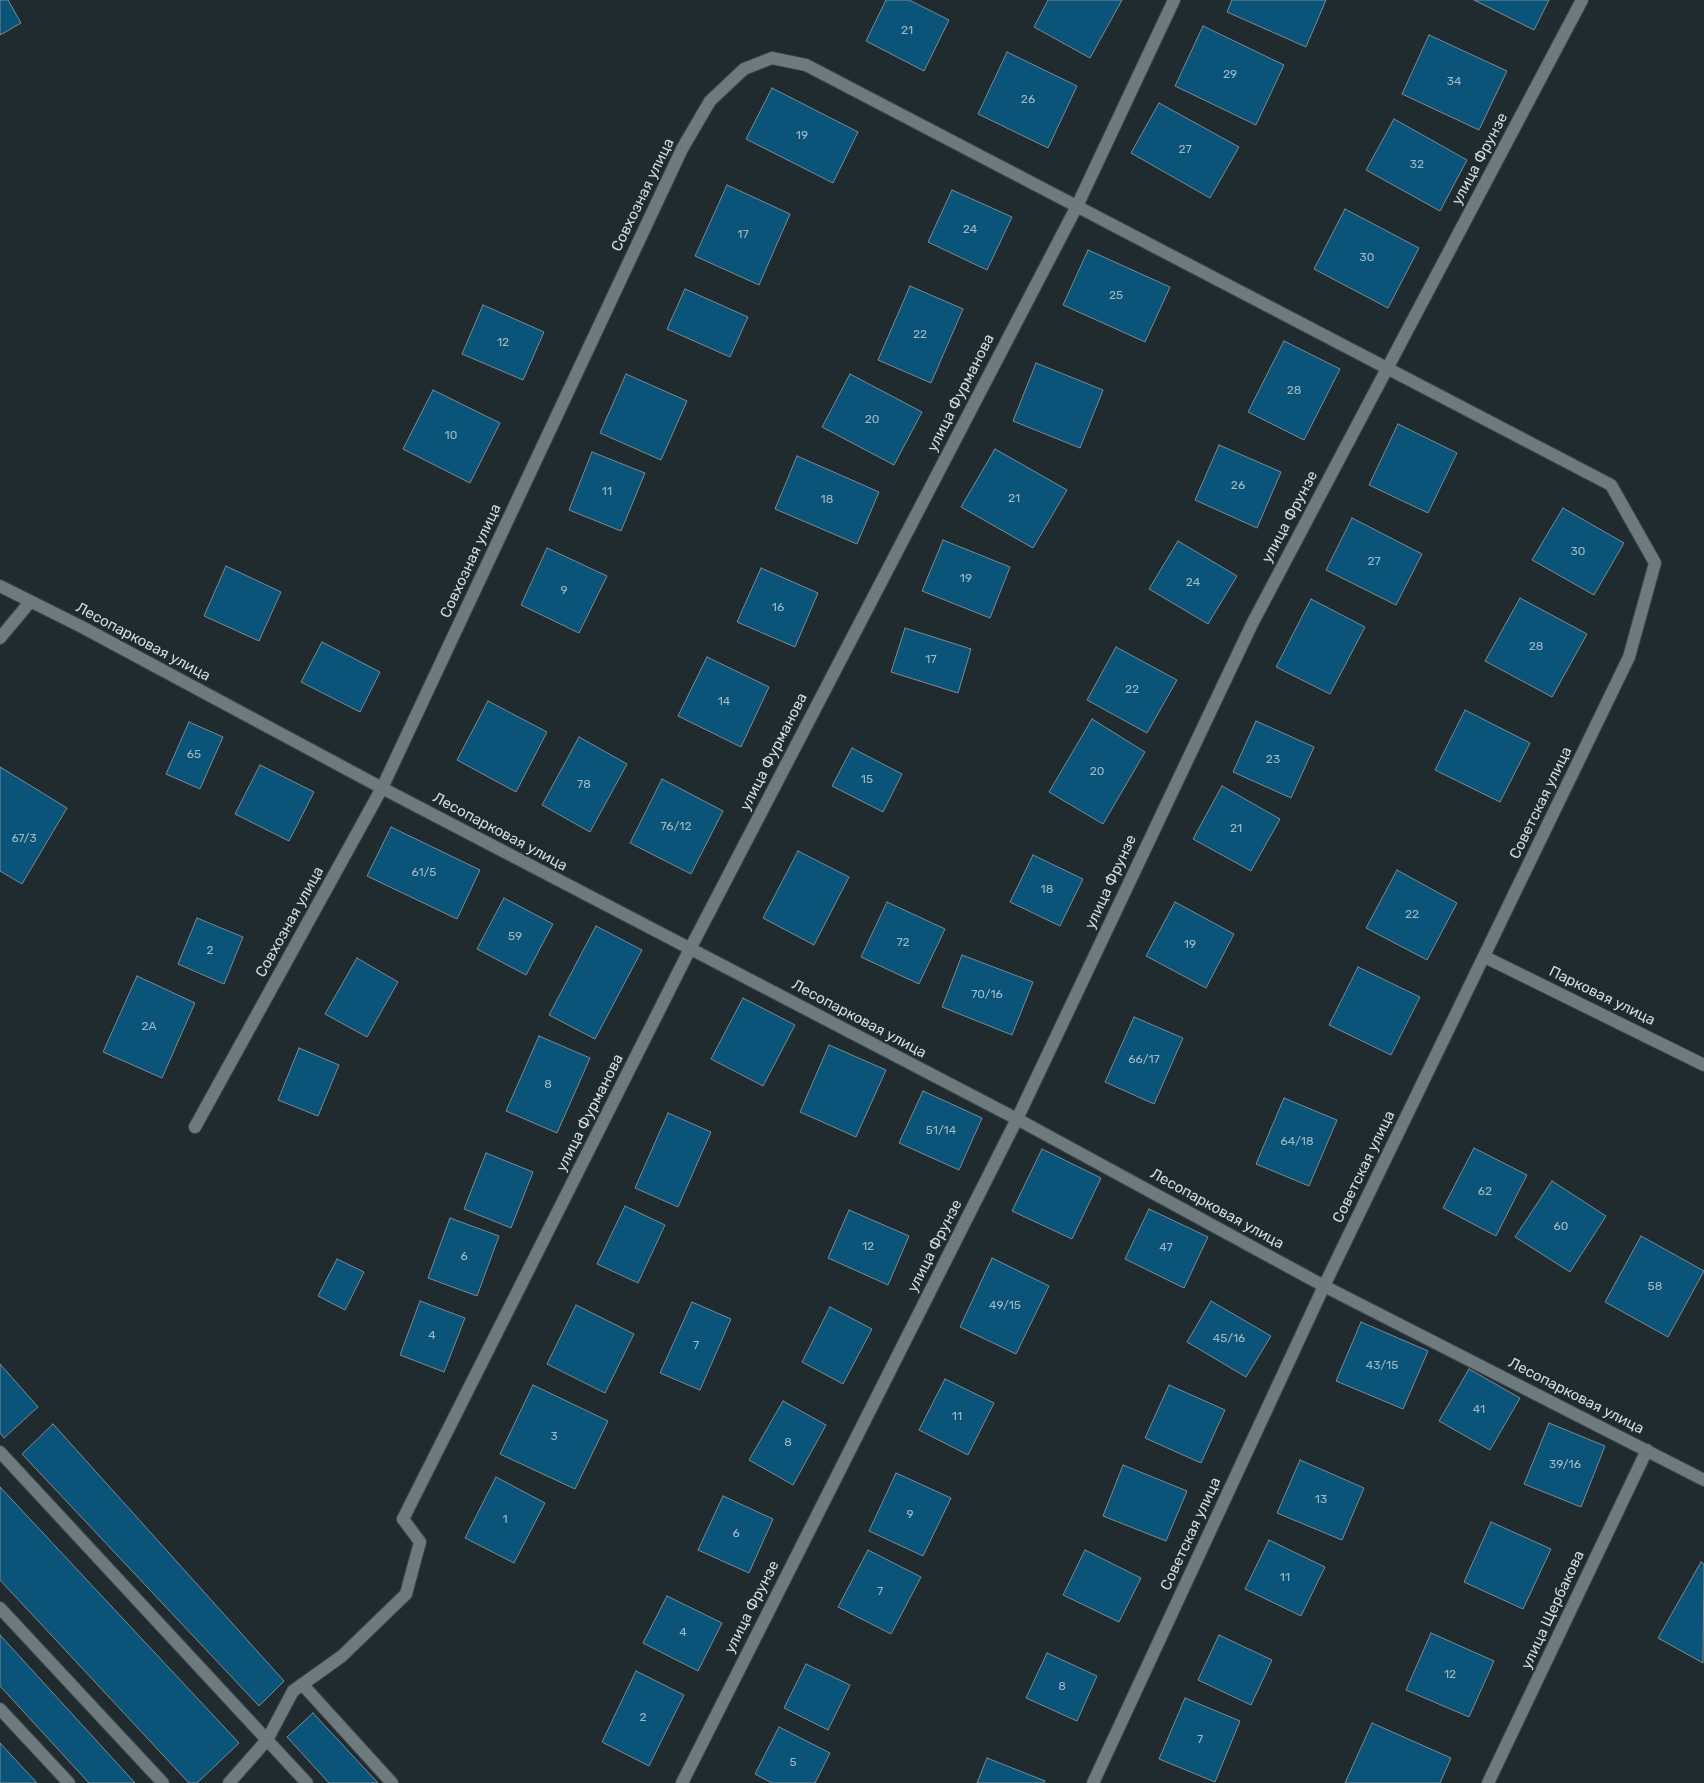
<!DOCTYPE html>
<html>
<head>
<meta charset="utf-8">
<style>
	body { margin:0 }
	canvas { display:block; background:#1f2b2e }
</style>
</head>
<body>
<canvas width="1704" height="1783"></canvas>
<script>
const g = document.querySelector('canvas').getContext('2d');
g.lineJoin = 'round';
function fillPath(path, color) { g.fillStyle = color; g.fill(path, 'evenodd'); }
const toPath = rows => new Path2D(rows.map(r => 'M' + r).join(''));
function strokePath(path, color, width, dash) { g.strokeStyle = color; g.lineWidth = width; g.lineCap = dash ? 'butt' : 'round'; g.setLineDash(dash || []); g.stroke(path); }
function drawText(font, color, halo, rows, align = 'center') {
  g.font = font + ' Rubik,sans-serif'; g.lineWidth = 4; g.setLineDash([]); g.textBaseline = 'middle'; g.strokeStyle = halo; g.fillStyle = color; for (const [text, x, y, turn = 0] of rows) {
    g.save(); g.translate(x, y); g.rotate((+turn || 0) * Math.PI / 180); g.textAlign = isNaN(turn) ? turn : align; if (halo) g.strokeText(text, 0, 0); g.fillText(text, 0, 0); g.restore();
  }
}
const building = toPath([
	[0,0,8,0,21,23,0,35,0,0],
	[886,0,909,0,949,20,924,71,866,41,886,0],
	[1048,0,1122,0,1090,58,1034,27,1048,0],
	[1232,0,1326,0,1306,47,1227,12,1232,0],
	[1474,0,1549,0,1534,30,1474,0],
	[1203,26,1284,65,1256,125,1175,86,1203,26],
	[1429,35,1507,71,1479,130,1402,94,1429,35],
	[1007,52,1077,86,1048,148,978,114,1007,52],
	[772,88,858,132,833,183,746,139,772,88],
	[1159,103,1239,147,1210,198,1131,153,1159,103],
	[1394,119,1467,160,1440,211,1366,170,1394,119],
	[727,185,790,214,759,285,695,256,727,185],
	[952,190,1012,217,987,270,928,242,952,190],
	[1345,209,1419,248,1388,308,1314,269,1345,209],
	[1088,250,1170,287,1145,342,1063,305,1088,250],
	[910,286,963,309,931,383,878,360,910,286],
	[685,289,748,317,730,357,667,329,685,289],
	[483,305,544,332,523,380,462,354,483,305],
	[1284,341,1340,369,1304,440,1248,412,1284,341],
	[1036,363,1103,390,1080,448,1013,421,1036,363],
	[626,374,687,401,661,460,600,433,626,374],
	[850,374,922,412,894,465,822,427,850,374],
	[433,390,500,423,470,483,403,449,433,390],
	[1398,424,1457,453,1428,513,1369,485,1398,424],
	[1219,445,1281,472,1257,528,1195,500,1219,445],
	[995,449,1067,490,1033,548,961,507,995,449],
	[592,452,645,473,621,531,569,510,592,452],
	[797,456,879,492,857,544,775,509,797,456],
	[1563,508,1624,543,1594,595,1532,560,1563,508],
	[1352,518,1422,554,1396,605,1326,570,1352,518],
	[943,540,1010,567,990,618,922,591,943,540],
	[1178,541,1237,576,1208,624,1149,589,1178,541],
	[547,548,607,576,579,633,521,605,547,548],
	[226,566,281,592,259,641,204,616,226,566],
	[761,568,818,593,795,647,737,622,761,568],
	[1520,598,1587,634,1552,697,1485,661,1520,598],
	[1311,599,1365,627,1330,694,1276,667,1311,599],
	[905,628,971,649,958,693,891,672,905,628],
	[322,642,380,672,360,712,301,682,322,642],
	[1116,647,1177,680,1147,733,1087,700,1116,647],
	[707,657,769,687,741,747,678,716,707,657],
	[488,701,547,732,516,792,457,760,488,701],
	[1465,710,1530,743,1500,802,1435,770,1465,710],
	[1092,719,1145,752,1103,824,1049,792,1092,719],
	[1256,721,1314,747,1291,798,1233,772,1256,721],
	[189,722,223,737,200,789,166,774,189,722],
	[579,737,627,764,590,832,542,805,579,737],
	[852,748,902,774,883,812,832,786,852,748],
	[260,765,314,792,289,841,235,814,260,765],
	[0,767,67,808,22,884,0,871,0,767],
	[662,779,723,811,691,874,630,843,662,779],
	[1222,786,1280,819,1251,871,1193,839,1222,786],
	[391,827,480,870,457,919,367,876,391,827],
	[798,851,849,877,814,945,763,918,798,851],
	[1033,855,1083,879,1060,926,1010,902,1033,855],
	[1397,870,1457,903,1427,960,1366,928,1397,870],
	[504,898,553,924,526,975,477,949,504,898],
	[887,902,945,929,919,984,861,957,887,902],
	[1175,902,1234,934,1206,988,1146,956,1175,902],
	[197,918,243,937,224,984,178,964,197,918],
	[596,926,642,950,595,1039,549,1015,596,926],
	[962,955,1033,982,1012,1035,942,1007,962,955],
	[357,958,398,982,367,1037,325,1014,357,958],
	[1358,967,1420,997,1391,1055,1329,1025,1358,967],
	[137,976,195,1003,162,1078,103,1052,137,976],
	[743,998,795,1025,763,1086,711,1059,743,998],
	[1134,1017,1183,1038,1154,1104,1105,1082,1134,1017],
	[539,1036,590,1058,557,1133,506,1111,539,1036],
	[829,1045,886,1070,856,1137,800,1112,829,1045],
	[299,1048,339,1065,318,1116,278,1100,299,1048],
	[923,1091,982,1118,959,1170,899,1143,923,1091],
	[1284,1098,1337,1120,1309,1186,1256,1164,1284,1098],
	[668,1113,711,1132,678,1207,635,1188,668,1113],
	[1474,1148,1527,1175,1496,1236,1443,1208,1474,1148],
	[1042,1149,1101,1178,1072,1239,1012,1211,1042,1149],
	[486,1153,533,1172,511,1228,464,1209,486,1153],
	[1552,1181,1606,1216,1570,1272,1515,1237,1552,1181],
	[625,1206,665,1225,638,1283,597,1264,625,1206],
	[1149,1209,1208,1237,1184,1288,1125,1259,1149,1209],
	[849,1210,909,1236,888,1285,828,1258,849,1210],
	[450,1218,499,1236,477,1296,428,1278,450,1218],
	[1641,1236,1704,1271,1668,1337,1605,1302,1641,1236],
	[992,1258,1049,1286,1016,1354,960,1327,992,1258],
	[337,1259,364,1272,345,1310,318,1296,337,1259],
	[420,1301,465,1318,444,1372,400,1355,420,1301],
	[1211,1301,1271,1336,1246,1377,1187,1342,1211,1301],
	[692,1302,731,1319,700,1390,660,1373,692,1302],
	[576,1305,634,1334,605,1393,547,1364,576,1305],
	[830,1307,872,1329,843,1384,802,1362,830,1307],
	[1361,1322,1428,1351,1403,1409,1336,1381,1361,1322],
	[0,1364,38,1407,4,1438,0,1433,0,1364],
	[1469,1369,1520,1398,1490,1450,1439,1421,1469,1369],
	[945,1379,994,1403,968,1455,919,1430,945,1379],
	[533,1385,608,1421,575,1489,500,1454,533,1385],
	[1169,1385,1225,1410,1201,1463,1145,1438,1169,1385],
	[783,1401,826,1425,793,1485,749,1460,783,1401],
	[1549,1423,1605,1446,1581,1507,1524,1484,1549,1423],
	[53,1424,284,1681,259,1706,22,1454,53,1424],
	[1300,1460,1364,1488,1342,1540,1277,1513,1300,1460],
	[1123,1465,1187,1491,1166,1541,1103,1516,1123,1465],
	[896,1473,951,1498,923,1556,869,1531,896,1473],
	[496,1477,545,1503,514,1563,465,1538,496,1477],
	[0,1487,239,1743,197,1783,189,1783,0,1580,0,1487],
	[723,1496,773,1519,749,1573,698,1550,723,1496],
	[1491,1522,1551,1549,1523,1609,1464,1582,1491,1522],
	[1269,1540,1325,1567,1301,1616,1245,1589,1269,1540],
	[868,1550,921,1577,891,1634,838,1607,868,1550],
	[1085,1550,1141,1578,1119,1622,1063,1595,1085,1550],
	[1701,1562,1704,1564,1703,1663,1658,1638,1701,1562],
	[667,1596,722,1623,698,1671,643,1643,667,1596],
	[1431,1633,1494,1661,1469,1717,1406,1690,1431,1633],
	[0,1635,135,1783,89,1783,0,1686,0,1635],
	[1219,1635,1272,1660,1251,1705,1198,1680,1219,1635],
	[1047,1653,1097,1676,1077,1721,1026,1698,1047,1653],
	[806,1664,850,1685,828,1730,784,1708,806,1664],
	[636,1671,684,1695,649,1766,602,1742,636,1671],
	[1185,1698,1240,1721,1215,1782,1159,1759,1185,1698],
	[313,1713,378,1783,329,1783,287,1737,313,1713],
	[1372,1723,1451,1758,1440,1783,1345,1783,1372,1723],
	[779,1727,830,1753,815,1783,772,1783,755,1774,779,1727],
	[0,1743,37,1783,0,1783,0,1743],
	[987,1758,1045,1781,1044,1783,977,1783,987,1758]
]);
const service = toPath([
	[0,1452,307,1783],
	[0,1608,163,1783],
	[302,1684,392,1783],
	[0,1709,69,1783],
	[229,1783,267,1740,293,1691,342,1656,406,1594,420,1542,403,1519]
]);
const minor = toPath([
	[0,586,82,627,382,788,1017,1119,1324,1286,1704,1480],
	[0,638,30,602],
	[1485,957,1704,1065],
	[195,1127,382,788,682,149,710,101,744,69,772,58,806,65,1611,485,1655,563,1629,657,1324,1286,1093,1783],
	[403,1519,690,949,1077,206,1174,0],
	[682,1783,1017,1119,1252,624,1582,0],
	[1488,1783,1647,1450]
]);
const numberNames = [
	["21",907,31],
	["29",1230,75],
	["34",1454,82],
	["26",1028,100],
	["19",802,136],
	["27",1185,150],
	["32",1417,165],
	["24",970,230],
	["17",743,235],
	["30",1367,258],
	["25",1116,296],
	["22",920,335],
	["12",503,343],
	["28",1294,391],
	["20",872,420],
	["10",451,436],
	["26",1238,486],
	["11",607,492],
	["21",1014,499],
	["18",827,500],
	["30",1578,552],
	["27",1374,562],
	["19",966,579],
	["24",1193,583],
	["9",564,591],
	["16",778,608],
	["28",1536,647],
	["17",931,660],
	["22",1132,690],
	["14",724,702],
	["65",194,755],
	["23",1273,760],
	["20",1097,772],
	["15",867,780],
	["78",584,785],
	["76/12",676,827],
	["21",1236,829],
	["67/3",24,839],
	["61/5",424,873],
	["18",1047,890],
	["22",1412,915],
	["59",515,937],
	["72",903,943],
	["19",1190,945],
	["2",210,951],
	["70/16",987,995],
	["2А",149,1027],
	["66/17",1144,1060],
	["8",548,1085],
	["51/14",941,1131],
	["64/18",1297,1142],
	["62",1485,1192],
	["60",1561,1227],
	["12",868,1247],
	["47",1166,1248],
	["6",464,1257],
	["58",1655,1287],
	["49/15",1005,1306],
	["4",432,1336],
	["45/16",1229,1339],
	["7",696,1346],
	["43/15",1382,1366],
	["41",1479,1410],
	["11",957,1417],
	["3",554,1437],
	["8",788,1443],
	["39/16",1565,1465],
	["13",1321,1500],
	["9",910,1515],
	["1",505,1520],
	["6",736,1534],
	["11",1285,1578],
	["7",880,1592],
	["4",683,1633],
	["12",1450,1675],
	["8",1062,1687],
	["2",643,1718],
	["7",1200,1740],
	["5",793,1763]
];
const streetNames = [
	["улица Фрунзе",1480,159,-62],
	["Совхозная улица",643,195,-64],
	["улица Фурманова",961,393,-63],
	["улица Фрунзе",1290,517,-62],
	["Совхозная улица",471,561,-65],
	["Лесопарковая улица",143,642,28],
	["улица Фурманова",774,752,-63],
	["Советская улица",1541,803,-64],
	["Лесопарковая улица",500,832,28],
	["улица Фрунзе",1111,882,-65],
	["Совхозная улица",290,922,-61],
	["Парковая улица",1602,996,26],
	["Лесопарковая улица",859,1019,28],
	["улица Фурманова",590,1113,-63],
	["Советская улица",1364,1167,-64],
	["Лесопарковая улица",1217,1209,29],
	["улица Фрунзе",935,1246,-63],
	["Лесопарковая улица",1576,1396,27],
	["Советская улица",1191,1534,-65],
	["улица Фрунзе",752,1607,-63],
	["улица Щербакова",1553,1610,-65]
];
fillPath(building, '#0b5479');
strokePath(building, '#7e8990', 1);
strokePath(service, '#3d4749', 14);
strokePath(minor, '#3d4749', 14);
strokePath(service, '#6d7a7e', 12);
strokePath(minor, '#6d7a7e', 12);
drawText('12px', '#a1b8c3', null, numberNames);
drawText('15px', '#d3dadc', '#1f2b2e', streetNames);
</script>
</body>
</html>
